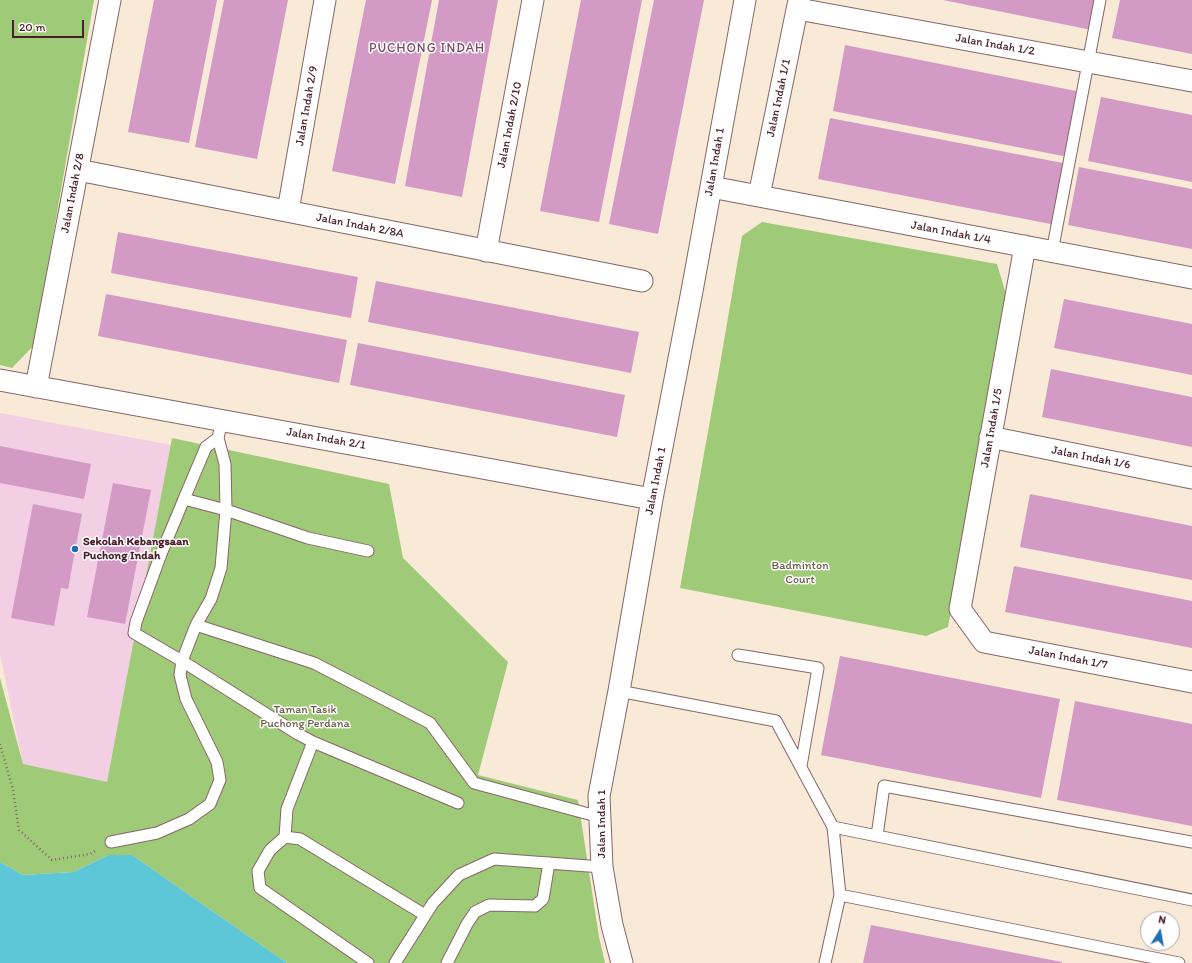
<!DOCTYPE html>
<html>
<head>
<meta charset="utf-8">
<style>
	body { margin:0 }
	#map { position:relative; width:1192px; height:963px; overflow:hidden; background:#f8ead7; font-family:Itim,sans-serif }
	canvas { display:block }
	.north { position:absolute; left:1140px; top:911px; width:40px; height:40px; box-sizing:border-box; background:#fff; border:1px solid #b7a5aa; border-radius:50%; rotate:11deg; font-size:11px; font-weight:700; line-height:16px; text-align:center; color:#4a1f2b }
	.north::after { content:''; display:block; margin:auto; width:14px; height:18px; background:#1f6fb2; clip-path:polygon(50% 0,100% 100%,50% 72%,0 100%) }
	.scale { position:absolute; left:12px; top:20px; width:72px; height:18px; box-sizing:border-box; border:2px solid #4a1f2b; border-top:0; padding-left:5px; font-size:12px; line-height:14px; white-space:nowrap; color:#4a1f2b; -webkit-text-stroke:3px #fff; paint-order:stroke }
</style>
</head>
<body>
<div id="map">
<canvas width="1192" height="963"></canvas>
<div class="north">N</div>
<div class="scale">20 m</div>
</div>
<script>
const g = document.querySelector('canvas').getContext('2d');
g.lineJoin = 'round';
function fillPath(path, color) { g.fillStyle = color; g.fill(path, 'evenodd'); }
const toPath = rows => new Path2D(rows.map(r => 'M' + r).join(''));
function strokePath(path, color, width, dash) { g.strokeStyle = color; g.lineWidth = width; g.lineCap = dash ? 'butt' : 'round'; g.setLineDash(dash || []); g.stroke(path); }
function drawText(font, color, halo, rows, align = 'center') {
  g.font = font + ' Itim,sans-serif'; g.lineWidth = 3; g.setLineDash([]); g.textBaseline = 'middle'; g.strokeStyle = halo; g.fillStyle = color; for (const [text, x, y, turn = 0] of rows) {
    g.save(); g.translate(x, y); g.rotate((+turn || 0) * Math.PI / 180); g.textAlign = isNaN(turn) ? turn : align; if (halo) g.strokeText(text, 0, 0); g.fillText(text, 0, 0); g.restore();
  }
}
const built = toPath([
	[0,413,171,445,107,783,23,764,0,654]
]);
const green = toPath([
	[0,0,94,0,34,345,12,368,0,365],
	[762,222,997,264,1006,294,948,627,926,636,680,588,719,370,742,236],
	[172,438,389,484,403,558,508,662,478,775,578,800,599,937,605,963,287,963,132,855,109,855,73,872,23,875,0,862,0,678,23,764,107,782]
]);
const water = toPath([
	[109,855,132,855,287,963,0,963,0,862,23,875,73,872]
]);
const building = toPath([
	[154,0,217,0,189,143,128,132],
	[224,0,288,0,257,159,195,147],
	[366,0,432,0,395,184,332,171],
	[439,0,498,0,462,197,405,186],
	[581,0,642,0,599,222,540,211],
	[654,0,704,0,658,234,609,224],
	[943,0,1098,0,1092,30],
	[1120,0,1192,0,1192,54,1112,38],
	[845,45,1081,92,1068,157,833,111],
	[1101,97,1192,115,1192,182,1088,161],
	[830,118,1068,164,1056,225,818,179],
	[1079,167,1192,189,1192,249,1068,225],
	[118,232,358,277,351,318,111,273],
	[376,281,639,332,631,373,368,322],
	[106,294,347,340,339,383,98,336],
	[1064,299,1192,324,1192,375,1054,348],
	[358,343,625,395,617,437,350,385],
	[1051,369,1192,397,1192,447,1042,417],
	[0,446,91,464,84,499,0,483],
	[113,483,151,490,125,624,87,617],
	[1030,494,1192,526,1192,580,1020,547],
	[33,504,82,514,68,589,61,588,54,626,11,618],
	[1014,566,1192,601,1192,648,1005,612],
	[840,656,1060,699,1041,798,821,755],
	[1075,701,1192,724,1192,826,1057,800],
	[871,925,1062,962,1062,963,863,963]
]);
const path = toPath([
	[0,744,13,790,19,830,52,860,90,854,95,851]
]);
const service = toPath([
	[1052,252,1100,0],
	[222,420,218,438,225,464,226,510,184,499,161,554,136,622,134,633,182,661,298,734,313,742,458,803],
	[184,499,206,447,218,438],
	[368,551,308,538,226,510,221,568,211,599,196,625,314,663,430,723,474,783,600,817],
	[738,655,818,668,801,766],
	[619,691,776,721,833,827,840,895,825,963],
	[833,827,1192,900],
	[877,836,884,786,1192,842],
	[285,837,287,809,313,742],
	[111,842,157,833,189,819,210,804,220,780,217,762,186,699,180,675,182,661,196,625],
	[840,895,1179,963],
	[368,963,260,888,258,871,270,850,285,837,300,839,425,915],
	[395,963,433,903,459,875,494,859,602,867],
	[447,963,467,924,475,912,489,905,535,906,543,899,549,863]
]);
const minor = toPath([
	[798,9,1192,81],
	[78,170,642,281],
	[711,187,1192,278],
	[759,196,799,0],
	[288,211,325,0],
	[1025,246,960,609,984,642,1192,682],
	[486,251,533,0],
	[0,380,652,499],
	[36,387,110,0],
	[990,437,1192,478],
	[622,963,612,925,602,867,599,796,619,691,652,499,692,291,745,0]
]);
const markers = [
	[75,549,4,"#1f6fb2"]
];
const streetNames = [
	["Jalan Indah 1/2",995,45,10],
	["Jalan Indah 1/1",779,98,-78],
	["Jalan Indah 2/9",307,106,-80],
	["Jalan Indah 2/10",510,125,-79],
	["Jalan Indah 1",715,162,-80],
	["Jalan Indah 2/8",73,193,-79],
	["Jalan Indah 2/8A",360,226,11],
	["Jalan Indah 1/4",951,233,11],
	["Jalan Indah 1/5",992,428,-80],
	["Jalan Indah 2/1",326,439,10],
	["Jalan Indah 1/6",1091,458,11],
	["Jalan Indah 1",656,481,-79],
	["Jalan Indah 1/7",1068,658,11],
	["Jalan Indah 1",602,824,-90]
];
const poiNames = [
	["Sekolah Kebangsaan",83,542],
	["Puchong Indah",83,556]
];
const parkNames = [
	["Badminton",800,566],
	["Court",800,580],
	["Taman Tasik",305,710],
	["Puchong Perdana",305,724]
];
const neighbourhoodNames = [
	["PUCHONG INDAH",427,49]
];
fillPath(built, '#f2cfe2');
fillPath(green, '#9fca77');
fillPath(water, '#5dc7d8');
fillPath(building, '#d49ac6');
strokePath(service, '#876667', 13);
strokePath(minor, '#876667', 23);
strokePath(path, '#876667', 2.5, [1, 3]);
strokePath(service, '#fff', 11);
strokePath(minor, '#fff', 21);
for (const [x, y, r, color] of markers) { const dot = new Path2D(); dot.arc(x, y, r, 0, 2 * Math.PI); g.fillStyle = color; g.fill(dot); strokePath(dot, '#fff', 1.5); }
drawText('12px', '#4a1f2b', '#fff', streetNames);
drawText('bold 12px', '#4a1f2b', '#fff', poiNames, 'left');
drawText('12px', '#685b46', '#fff', parkNames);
g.letterSpacing = '1px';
drawText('13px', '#7a4a61', '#fff', neighbourhoodNames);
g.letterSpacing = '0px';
</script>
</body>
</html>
